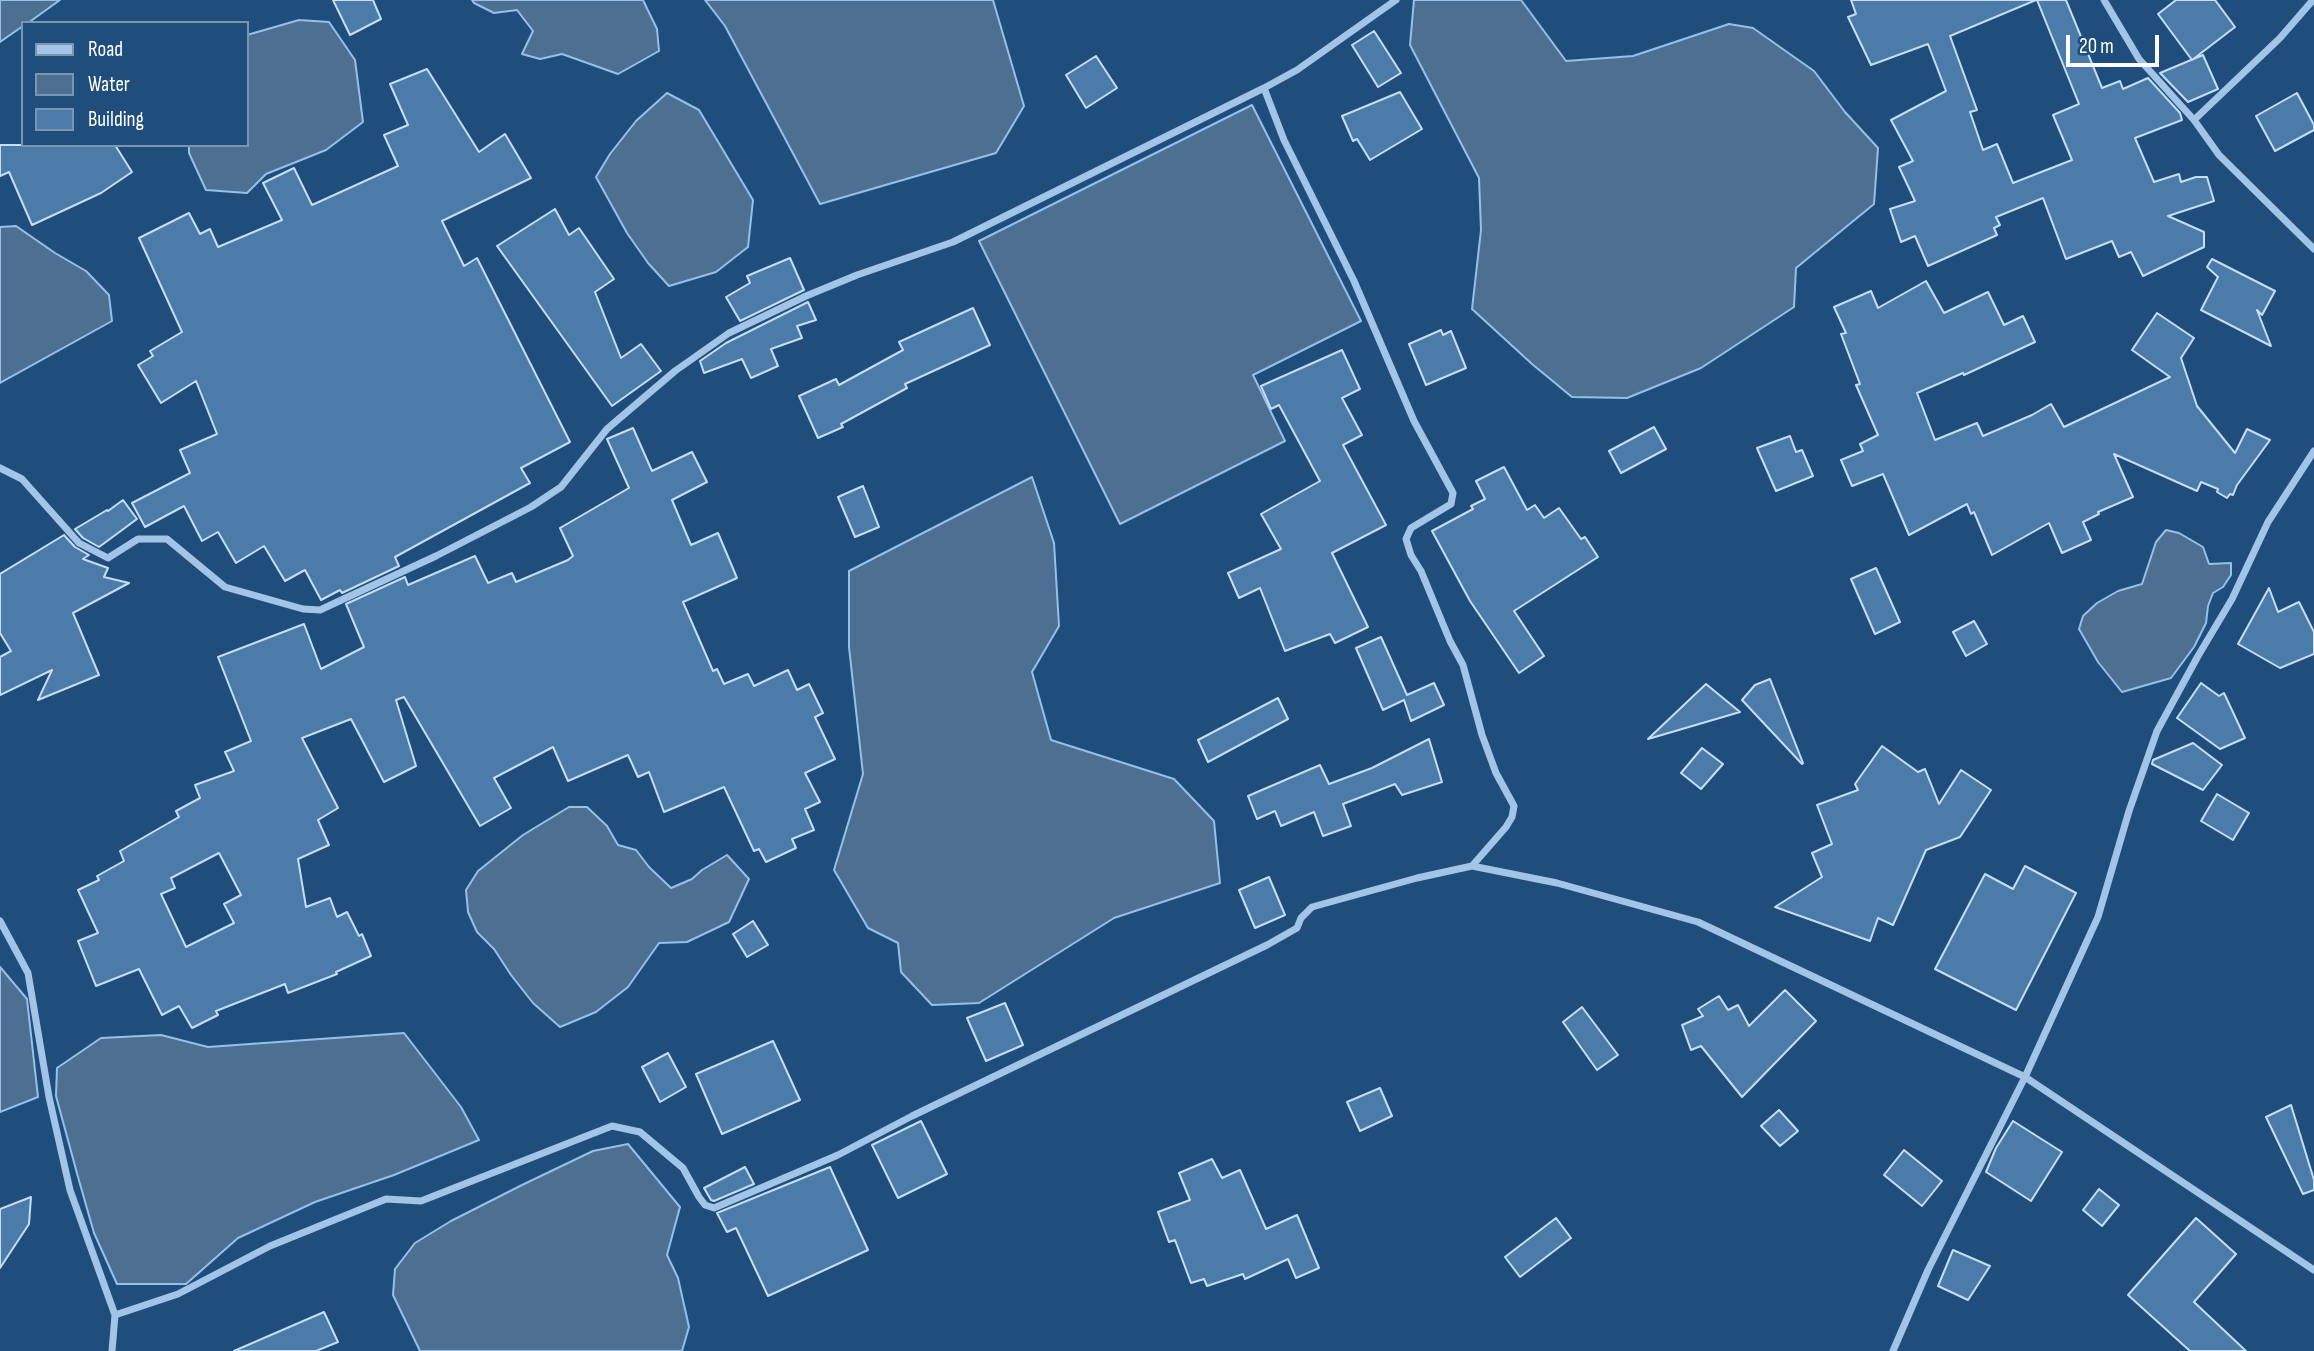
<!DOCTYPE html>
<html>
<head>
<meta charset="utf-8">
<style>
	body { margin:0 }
	#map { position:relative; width:2314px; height:1351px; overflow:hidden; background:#1f4e7d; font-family:"Sofia Sans Condensed",sans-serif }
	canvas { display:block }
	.legend { position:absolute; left:21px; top:21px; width:228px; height:126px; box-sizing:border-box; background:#1f4e7d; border:2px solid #7995b1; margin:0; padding:9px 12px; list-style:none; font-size:21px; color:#fff }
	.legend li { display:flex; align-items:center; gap:14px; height:35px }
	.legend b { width:35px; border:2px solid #7995b1 }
	.scale { position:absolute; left:2066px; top:35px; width:93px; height:32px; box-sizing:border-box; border:4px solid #fff; border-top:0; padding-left:9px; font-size:21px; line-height:24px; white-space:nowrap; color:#fff; -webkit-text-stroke:5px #1f4e7d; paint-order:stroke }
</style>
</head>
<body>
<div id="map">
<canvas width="2314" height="1351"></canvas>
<ul class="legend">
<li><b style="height:9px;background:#a2c5e7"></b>Road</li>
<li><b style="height:19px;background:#4c6f92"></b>Water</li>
<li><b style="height:19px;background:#4b7ba9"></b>Building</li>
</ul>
<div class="scale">20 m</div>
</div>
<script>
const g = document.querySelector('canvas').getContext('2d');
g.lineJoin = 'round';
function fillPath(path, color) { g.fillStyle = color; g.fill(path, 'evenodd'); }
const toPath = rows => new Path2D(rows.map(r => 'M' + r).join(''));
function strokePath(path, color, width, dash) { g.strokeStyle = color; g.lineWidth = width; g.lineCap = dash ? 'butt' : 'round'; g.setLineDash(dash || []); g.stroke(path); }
const water = toPath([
	[0,0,60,0,28,23,23,23,23,26,0,42,0,0],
	[472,0,643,0,657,29,659,51,618,74,562,54,540,59,522,54,533,31,517,10,494,13,474,3,472,0],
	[705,0,993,0,1024,106,996,153,820,204,725,26,705,0],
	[1414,0,1521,0,1566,61,1633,56,1729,24,1753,28,1814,71,1845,112,1878,148,1874,204,1796,268,1794,307,1701,368,1627,398,1572,397,1532,364,1472,309,1481,230,1479,178,1410,45,1414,0],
	[299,20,329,22,355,60,363,122,326,150,266,174,247,193,206,190,189,153,189,145,247,145,247,35,299,20],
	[667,93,699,110,753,200,748,247,716,272,669,286,648,263,627,233,596,177,610,154,636,121,667,93],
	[1252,105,1361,321,1253,375,1285,441,1120,524,979,241,1252,105],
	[16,226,55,253,86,271,109,295,112,321,0,383,0,227,16,226],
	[1032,477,1054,543,1059,626,1032,672,1051,740,1174,779,1214,821,1220,883,1114,918,979,1003,932,1005,901,972,898,943,868,928,834,870,863,774,849,647,849,571,1032,477],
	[2166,530,2179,533,2203,547,2209,564,2231,563,2231,575,2223,587,2213,593,2208,606,2206,623,2194,647,2171,678,2122,692,2098,662,2079,629,2083,616,2097,603,2118,591,2142,584,2156,542,2166,530],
	[569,807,587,807,607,826,618,845,636,850,649,867,671,888,692,879,702,870,727,855,749,879,729,922,687,942,659,943,628,987,596,1012,560,1027,533,1003,511,975,494,949,477,932,468,912,466,890,478,871,523,835,569,807],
	[0,967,27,999,38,1097,0,1112,0,967],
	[404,1033,461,1107,479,1140,394,1175,315,1202,238,1238,186,1284,117,1284,94,1233,78,1177,56,1096,57,1068,101,1038,161,1035,208,1047,404,1033],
	[628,1144,680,1207,667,1255,678,1278,689,1327,682,1351,420,1351,393,1295,395,1269,415,1243,451,1221,522,1185,593,1151,628,1144]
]);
const building = toPath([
	[333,0,373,0,381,19,350,35,333,0],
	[1851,0,2036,0,1950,36,1977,110,1970,112,1983,150,1997,144,2013,183,2072,160,2053,115,2079,104,2037,0,2066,0,2102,88,2120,81,2123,89,2148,78,2180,113,2182,120,2135,138,2154,182,2179,174,2181,182,2196,177,2207,177,2214,201,2168,216,2204,232,2204,247,2143,276,2131,252,2119,257,2112,241,2066,259,2043,198,1996,217,2000,225,1994,228,1997,235,1928,266,1915,236,1901,242,1890,209,1915,201,1899,167,1913,161,1891,120,1946,91,1928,44,1871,65,1848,17,1856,14,1851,0],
	[2176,0,2215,0,2235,27,2192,60,2158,14,2176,0],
	[1374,31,1401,73,1378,87,1352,45,1374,31],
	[2203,55,2218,89,2188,102,2160,73,2203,55],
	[1096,56,1117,88,1086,108,1066,75,1096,56],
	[427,69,479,152,505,134,531,178,442,221,464,266,477,258,570,442,521,468,530,483,395,557,399,566,342,593,340,590,321,600,305,570,285,581,264,546,236,563,218,532,202,541,184,506,145,527,132,503,190,473,180,450,217,434,196,381,161,403,138,365,153,356,150,351,182,332,139,238,189,213,200,234,210,229,218,247,282,220,263,183,294,168,312,205,398,166,384,135,408,125,390,84,427,69],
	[1400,92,1422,129,1370,160,1357,139,1353,141,1342,116,1400,92],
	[2297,93,2314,125,2314,130,2275,151,2256,116,2297,93],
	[0,145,115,145,132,172,101,193,32,225,9,172,0,176,0,145],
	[555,209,569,235,579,228,614,279,595,292,621,358,641,344,661,371,612,406,497,246,555,209],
	[790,258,804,290,740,321,726,297,750,283,747,276,790,258],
	[2212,259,2275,291,2262,315,2257,310,2271,346,2201,310,2218,277,2207,267,2212,259],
	[1926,281,1944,313,1988,292,2004,325,2023,316,2035,342,1964,375,1963,373,1917,393,1935,440,1977,423,1983,436,2032,415,2051,404,2064,427,2170,377,2132,350,2157,313,2194,338,2181,358,2197,406,2235,453,2247,429,2270,440,2237,485,2233,495,2230,494,2227,498,2217,492,2218,489,2201,482,2197,491,2114,454,2133,497,2098,512,2099,514,2083,522,2091,540,2062,553,2049,523,1992,555,1974,512,1971,514,1967,504,1909,535,1883,474,1852,486,1841,460,1863,451,1860,444,1878,435,1856,385,1860,384,1841,334,1846,333,1834,307,1871,291,1878,308,1926,281],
	[808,302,816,320,797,326,802,338,771,349,778,366,751,378,742,359,704,373,700,361,726,343,808,302],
	[973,308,990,345,905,384,907,388,841,424,843,427,818,438,799,396,836,379,839,385,903,350,899,342,973,308],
	[1441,330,1443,335,1451,331,1466,368,1426,385,1409,344,1441,330],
	[1342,350,1360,389,1342,398,1362,435,1343,445,1386,525,1332,553,1368,627,1335,643,1330,634,1285,651,1260,588,1239,598,1228,573,1281,549,1261,514,1320,481,1279,405,1271,409,1261,386,1342,350],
	[1654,427,1666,449,1621,473,1609,451,1654,427],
	[633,428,652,471,692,452,707,482,672,500,691,545,718,533,737,578,683,602,713,671,717,669,724,684,748,674,754,686,788,670,797,690,809,684,823,713,815,717,835,759,805,773,820,802,805,809,814,830,792,839,796,848,766,862,759,849,754,851,724,787,664,812,649,772,638,777,628,755,568,781,553,747,494,778,511,808,480,826,404,697,396,700,416,766,384,782,351,719,302,738,338,808,318,820,329,845,298,859,306,907,330,898,337,917,347,912,359,936,362,934,371,956,336,972,337,974,288,993,285,984,216,1011,218,1015,192,1028,179,1006,162,1015,139,969,96,986,78,941,98,933,78,890,99,880,97,876,124,861,120,851,179,817,176,811,200,798,195,785,234,771,225,752,251,741,218,657,304,624,321,669,364,647,346,604,405,577,408,585,475,556,488,583,512,573,516,582,568,560,573,556,560,528,629,488,607,439,633,428],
	[219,853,241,895,224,904,234,923,186,947,161,894,175,888,171,878,219,853],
	[1790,436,1796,452,1802,450,1813,476,1776,491,1757,448,1790,436],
	[1504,467,1527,510,1535,505,1544,518,1559,508,1581,539,1585,537,1598,557,1514,611,1544,656,1519,673,1470,601,1432,531,1473,509,1471,506,1485,499,1476,481,1504,467],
	[863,486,879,527,855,537,838,497,863,486],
	[123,500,137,519,99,547,83,538,75,529,107,510,108,511,123,500],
	[64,535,75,547,89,555,83,559,108,568,104,577,129,583,73,613,99,675,38,700,52,670,0,695,0,657,11,651,0,633,0,574,64,535],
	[1876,568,1900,622,1875,634,1851,579,1876,568],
	[2269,588,2278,612,2299,602,2314,632,2314,654,2280,668,2238,644,2269,588],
	[1974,621,1987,644,1966,656,1953,632,1974,621],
	[1381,637,1407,695,1434,683,1444,705,1411,721,1404,700,1383,710,1356,648,1381,637],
	[1770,679,1803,763,1802,764,1742,700,1755,685,1770,679],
	[2201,683,2219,696,2224,693,2245,738,2220,749,2177,718,2201,683],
	[1706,684,1740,712,1648,739,1706,684],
	[1278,698,1288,719,1208,762,1198,740,1278,698],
	[1429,739,1442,782,1402,795,1395,784,1343,804,1351,826,1323,836,1314,812,1281,826,1275,811,1257,819,1248,796,1320,765,1329,784,1372,768,1429,739],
	[2193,743,2222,765,2203,790,2152,764,2153,760,2193,743],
	[1882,746,1918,772,1925,769,1939,804,1961,770,1991,790,1960,837,1926,850,1893,925,1878,918,1870,941,1775,907,1822,877,1812,853,1832,844,1817,805,1858,790,1855,784,1882,746],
	[1702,748,1723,764,1701,789,1681,773,1702,748],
	[2217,794,2249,813,2233,840,2201,821,2217,794],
	[2025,866,2076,893,2016,1010,1935,969,1985,874,2013,889,2025,866],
	[1269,877,1285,915,1255,928,1239,890,1269,877],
	[753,921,768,945,747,957,733,934,753,921],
	[1785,990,1816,1021,1742,1097,1701,1046,1691,1050,1682,1025,1703,1016,1698,1009,1719,996,1728,1010,1738,1005,1749,1026,1785,990],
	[1005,1003,1023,1045,986,1061,967,1018,1005,1003],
	[1582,1007,1618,1055,1597,1070,1563,1022,1582,1007],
	[773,1041,800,1100,722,1134,696,1074,773,1041],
	[668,1053,686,1087,660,1102,642,1067,668,1053],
	[1380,1088,1392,1116,1360,1131,1347,1102,1380,1088],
	[2291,1105,2314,1180,2314,1190,2303,1194,2266,1117,2291,1105],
	[1779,1110,1798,1131,1780,1146,1761,1126,1779,1110],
	[921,1121,947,1174,898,1198,872,1145,921,1121],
	[2013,1121,2062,1152,2031,1201,1986,1172,1996,1148,2013,1121],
	[1904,1150,1942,1181,1922,1206,1884,1175,1904,1150],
	[1212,1159,1222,1178,1240,1170,1266,1229,1297,1215,1319,1268,1296,1278,1288,1259,1245,1279,1243,1274,1207,1286,1204,1279,1191,1283,1175,1240,1169,1242,1158,1212,1190,1200,1179,1173,1212,1159],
	[745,1167,754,1184,714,1201,711,1200,704,1188,745,1167],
	[830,1167,868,1250,768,1296,736,1228,727,1232,717,1213,830,1167],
	[2099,1189,2119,1205,2102,1226,2083,1210,2099,1189],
	[31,1197,29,1224,0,1268,0,1209,31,1197],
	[1556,1218,1571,1238,1520,1277,1505,1257,1556,1218],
	[2196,1218,2236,1254,2194,1302,2246,1351,2190,1351,2128,1295,2196,1218],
	[1953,1250,1990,1266,1968,1300,1938,1286,1953,1250],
	[324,1312,338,1342,316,1351,234,1351,324,1312]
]);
const street = toPath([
	[2104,0,2139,59,2194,120,2219,155,2314,249],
	[1264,88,1284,140,1354,281,1414,421,1453,493,1451,504,1411,528,1406,539,1411,555,1421,571,1450,641,1463,665,1482,735,1496,773,1514,806,1512,817,1506,827,1472,866],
	[2194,120,2280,38,2313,0],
	[0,468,22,479,79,543,108,558,138,539,167,539,225,587,303,609,320,610,436,556,531,507,561,487,607,429,675,371,729,333,806,296,857,275,953,242,1264,88,1297,70,1396,0],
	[0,921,28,973,49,1097,70,1190,115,1315],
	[112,1351,115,1315,178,1294,270,1246,386,1199,421,1201,612,1126,640,1132,683,1168,699,1197,705,1205,714,1208,838,1155,912,1116,1267,945,1297,928,1301,918,1312,907,1417,878,1472,866,1557,883,1698,922,2025,1077,2314,1270],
	[1893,1351,1928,1270,2025,1077,2098,917,2129,811,2157,731,2198,656,2232,599,2268,522,2314,451]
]);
fillPath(water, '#4c6f92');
strokePath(water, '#95c1e9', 2);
fillPath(building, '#4b7ba9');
strokePath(building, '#c5def6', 2);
strokePath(street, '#a2c5e7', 7);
</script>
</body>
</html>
